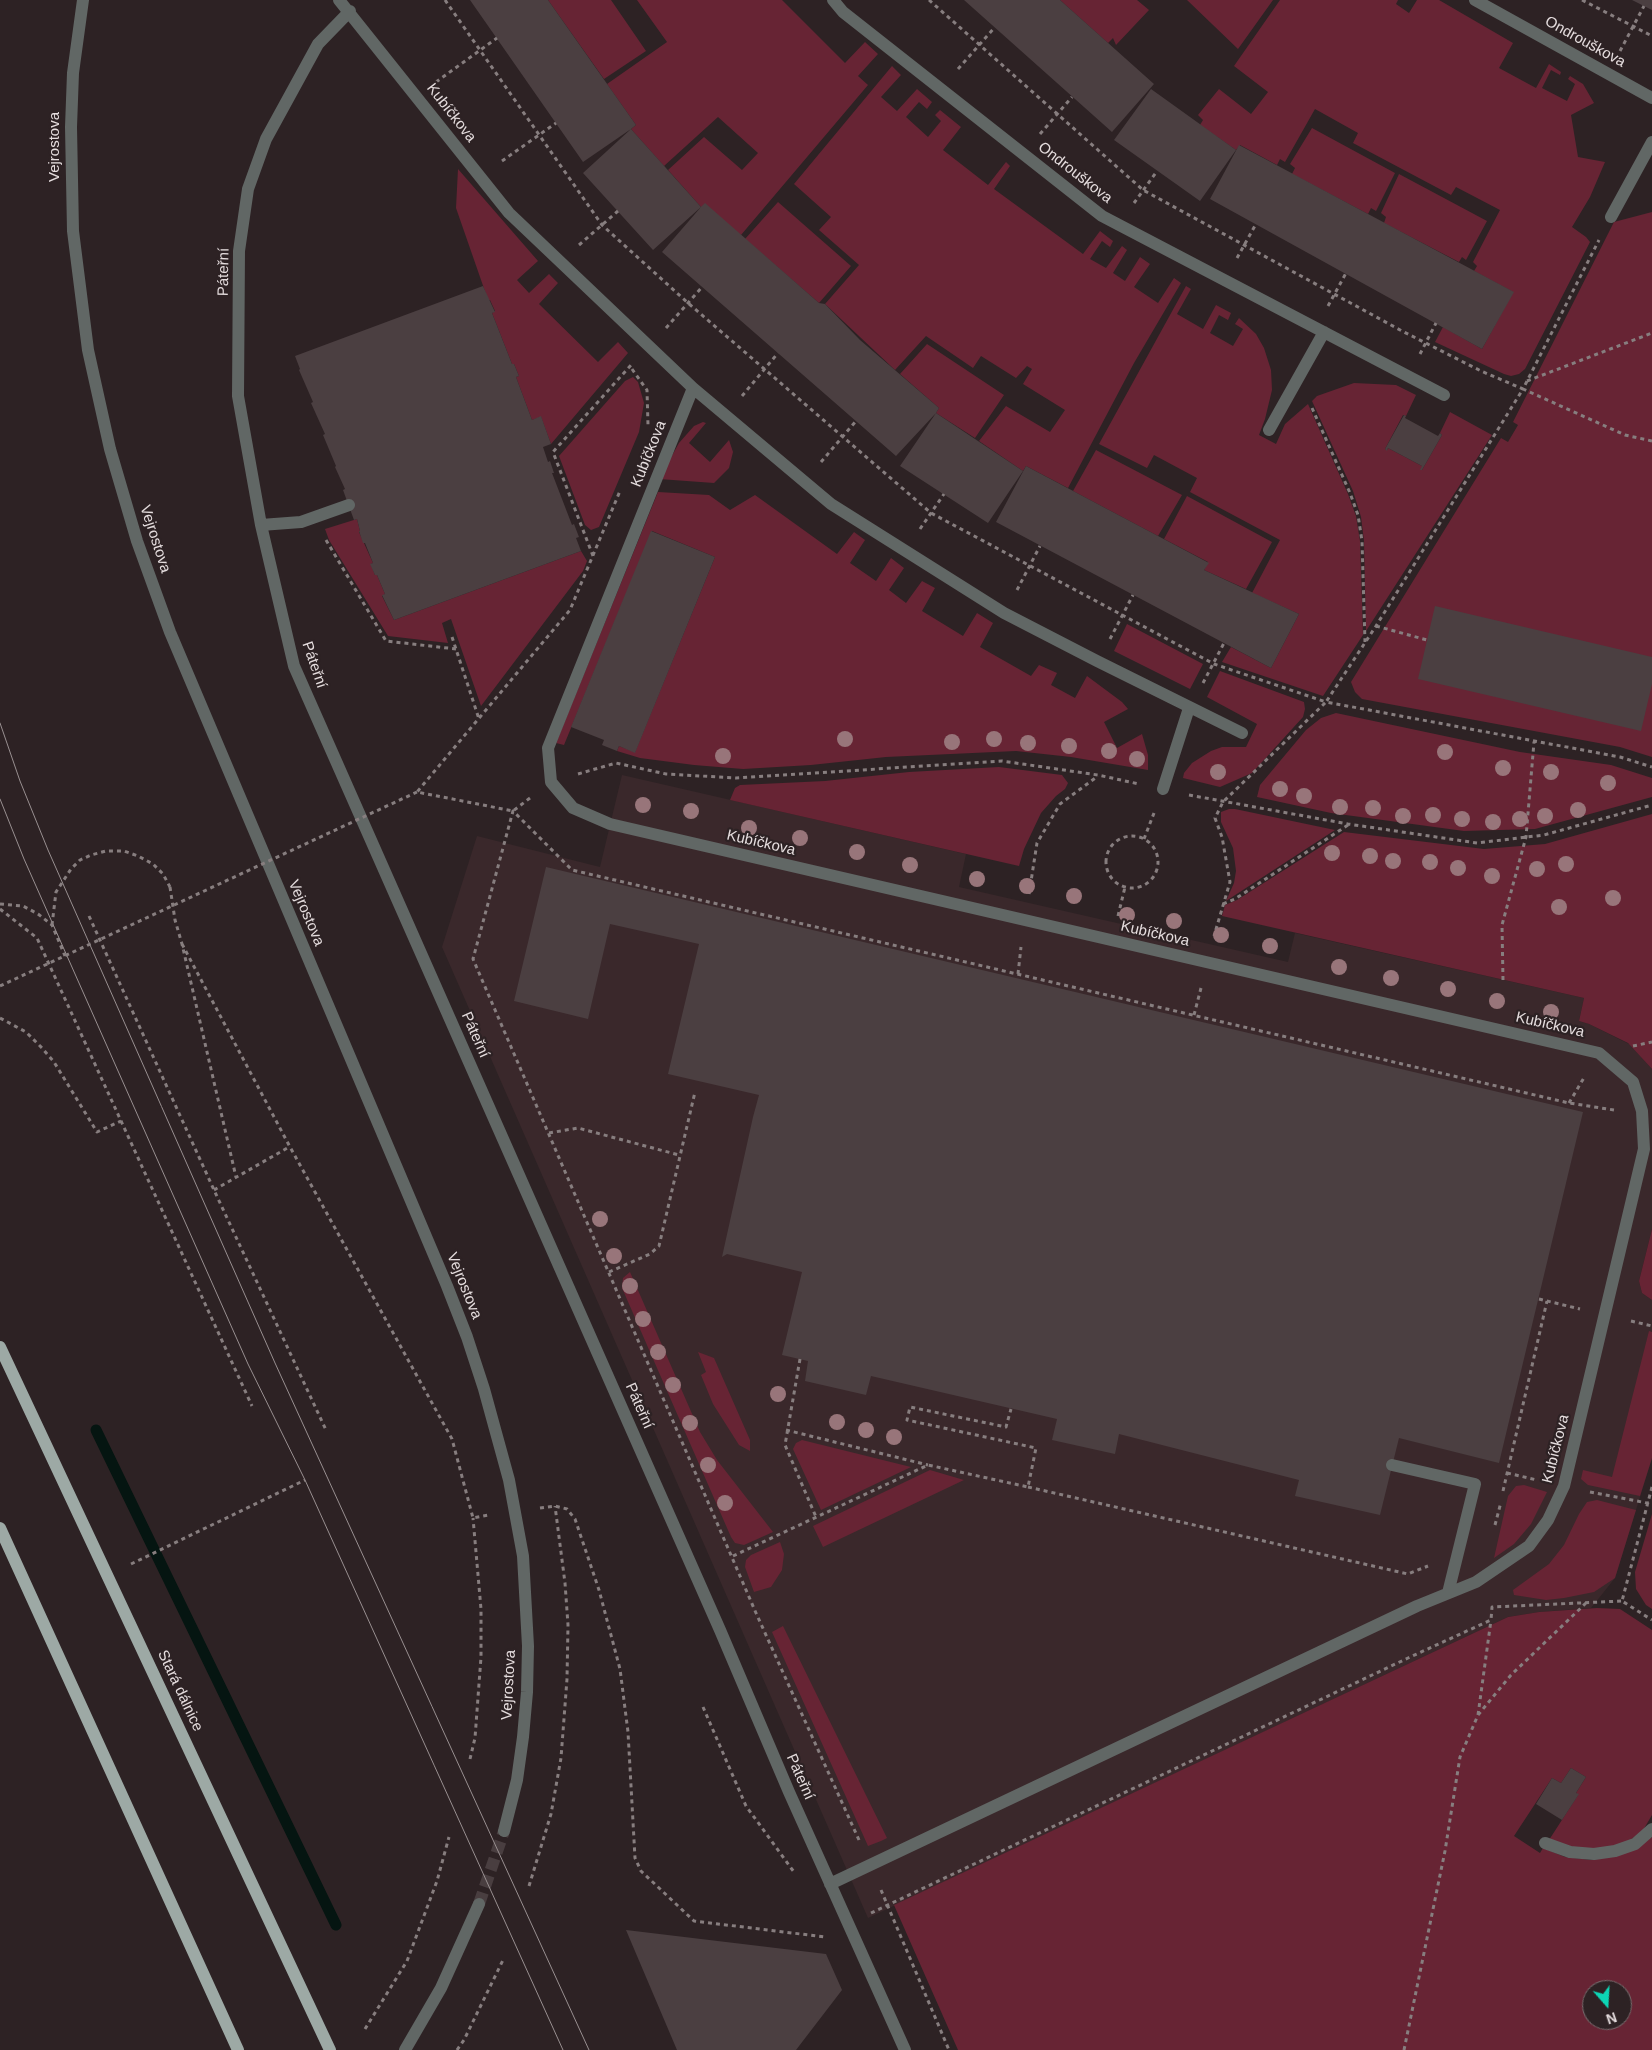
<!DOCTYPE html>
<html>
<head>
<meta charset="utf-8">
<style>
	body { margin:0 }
	#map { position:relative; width:1652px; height:2050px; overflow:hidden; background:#2d2224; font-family:Helvetica,sans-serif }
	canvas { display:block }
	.north { position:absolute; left:1582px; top:1980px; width:50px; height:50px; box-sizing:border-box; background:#2d2224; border:1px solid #776d6e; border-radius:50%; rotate:161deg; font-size:14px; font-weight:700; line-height:20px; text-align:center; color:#e5ddde }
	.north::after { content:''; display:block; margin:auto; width:18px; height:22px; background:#0dd5b5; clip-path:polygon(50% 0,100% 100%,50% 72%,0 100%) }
</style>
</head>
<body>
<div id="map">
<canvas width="1652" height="2050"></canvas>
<div class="north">N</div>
</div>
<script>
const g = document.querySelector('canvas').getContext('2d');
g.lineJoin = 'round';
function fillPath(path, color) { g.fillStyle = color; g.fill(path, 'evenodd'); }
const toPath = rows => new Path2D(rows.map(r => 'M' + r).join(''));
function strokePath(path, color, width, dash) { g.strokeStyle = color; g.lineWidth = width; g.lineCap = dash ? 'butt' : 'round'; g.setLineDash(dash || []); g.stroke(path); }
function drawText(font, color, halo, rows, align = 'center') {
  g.font = font + ' Helvetica,sans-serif'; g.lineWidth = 4.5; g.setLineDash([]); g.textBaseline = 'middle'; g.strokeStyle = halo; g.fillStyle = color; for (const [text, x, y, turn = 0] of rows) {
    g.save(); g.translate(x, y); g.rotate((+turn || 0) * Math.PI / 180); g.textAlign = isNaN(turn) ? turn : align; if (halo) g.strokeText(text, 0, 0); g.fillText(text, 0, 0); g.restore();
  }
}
const built = toPath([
	[622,775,966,854,959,887,1288,962,1295,933,1584,998,1579,1021,1589,1024,1629,1044,1652,1069,1652,1229,1639,1281,1642,1293,1652,1300,1652,1458,1615,1578,1591,1608,1539,1612,1508,1617,868,1918,442,947,477,836,600,867]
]);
const green = toPath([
	[548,0,611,0,646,51,604,79],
	[637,0,782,0,845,63,865,42,878,54,858,76,868,85,741,235,701,207,668,170,704,137,742,170,758,153,718,117,664,166,631,129,636,125,607,84,667,42],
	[1060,0,1137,0,1149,10,1116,45,1113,38,1108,43],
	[1187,0,1273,0,1238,49],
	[1280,0,1398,0,1396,4,1409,13,1417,0,1439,0,1513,43,1499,68,1536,88,1549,64,1561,72,1560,75,1551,70,1542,88,1567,101,1575,84,1568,79,1570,76,1583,84,1594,103,1571,115,1578,157,1605,162,1590,197,1572,227,1586,237,1590,242,1525,369,1519,374,1511,376,1504,374,1435,342,1443,327,1482,349,1513,292,1474,271,1477,266,1473,262,1500,210,1456,187,1451,195,1353,143,1358,133,1315,109,1285,162,1280,159,1277,165,1240,145,1236,150,1200,125,1203,120,1198,115,1219,89,1251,114,1268,92,1234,66],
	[892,66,901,75,881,97,897,111,917,89,932,102,927,109,919,102,906,117,928,137,941,121,935,115,940,110,961,127,943,150,988,185,1006,162,1010,166,994,189,1083,254,1100,231,1113,241,1110,247,1102,241,1090,259,1106,268,1122,246,1127,250,1113,273,1125,281,1140,257,1150,264,1134,287,1158,303,1174,278,1181,283,1134,363,1068,488,1026,466,1023,471,979,441,1006,406,1050,432,1065,410,1023,384,1032,369,1027,366,1016,378,981,356,973,368,926,336,895,370,825,304,859,265,819,230,831,217,794,184],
	[1312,128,1395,173,1376,211,1371,208,1368,214,1292,174,1295,168,1290,164],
	[458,169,538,261,517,280,529,293,549,274,558,283,539,304,598,362,618,342,628,353,551,444,541,417,532,420,516,377,519,376,514,364,512,364,492,313,495,311,490,300,488,300,456,208],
	[1399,174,1487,221,1466,260,1462,257,1459,262,1384,223,1386,217,1381,213],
	[778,202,851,266,819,303,745,239],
	[1652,212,1652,757,1620,747,1362,699,1355,692,1351,682,1501,438,1508,442,1518,425,1513,422,1614,222],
	[1186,286,1191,289,1177,314,1203,329,1216,305,1231,313,1228,320,1219,315,1210,333,1233,346,1243,329,1235,324,1239,318,1256,334,1264,348,1271,370,1272,390,1265,419,1259,435,1276,444,1285,424,1308,404,1348,494,1356,516,1360,541,1363,635,1323,696,1222,662,1231,647,1271,668,1299,614,1252,593,1280,540,1190,492,1197,478,1154,455,1147,468,1099,444],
	[927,344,1004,395,975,438,936,413,939,408,900,374],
	[633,377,638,382,644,403,639,432,599,527,591,530,585,525,559,456,625,381],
	[1354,383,1396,385,1416,395,1406,416,1403,415,1385,449,1387,450,1388,448,1422,466,1422,470,1442,435,1440,433,1450,412,1492,435,1366,631,1364,541,1361,517,1353,491,1312,401,1317,396],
	[703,422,706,423,689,443,710,462,729,440,733,452,729,468,714,483,659,479,679,443,694,426],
	[1096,450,1182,495,1158,536,1073,491],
	[658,492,709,495,730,510,755,495,837,554,854,532,865,540,850,563,876,581,891,558,904,568,889,590,906,603,922,581,935,588,922,611,963,636,977,613,993,623,980,647,1031,676,1039,665,1057,673,1051,685,1075,698,1087,676,1122,702,1128,709,1104,722,1117,748,1142,734,1148,755,1148,770,1071,757,1016,751,886,757,811,765,743,769,694,765,640,758,617,751,619,746,635,752,715,557,652,531,564,745,556,743],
	[1187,496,1272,542,1246,589,1204,570,1208,562,1164,539],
	[357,519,360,531,359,532,373,563,371,564,375,575,377,575,385,594,382,596,394,620,581,551,587,561,583,571,481,706,451,619,442,623,448,643,388,636,329,540,325,529],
	[1127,624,1203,664,1190,689,1114,651],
	[1220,671,1304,702,1305,709,1303,717,1252,773,1220,787,1183,778,1184,773,1192,763,1211,751,1222,747,1246,747,1257,724,1207,697],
	[1336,713,1520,752,1611,765,1652,778,1652,797,1535,829,1464,831,1331,813,1257,797,1260,785,1306,730,1321,718],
	[999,767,1062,775,1068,783,1065,789,1056,796,1041,813,1024,849,1019,866,730,800,735,788,740,785,825,781,909,772],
	[1229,809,1235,809,1335,830,1226,901,1234,883,1236,871,1233,848,1221,822,1221,812],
	[1652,814,1652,1069,1628,1043,1589,1024,1579,1021,1584,998,1222,916,1225,905,1237,900,1344,832,1484,849,1545,844],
	[1652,1229,1652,1300,1642,1293,1639,1281],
	[630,1272,700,1432,717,1460,773,1532,744,1545,735,1543,731,1537,622,1288,623,1278],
	[1649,1331,1652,1332,1652,1458,1640,1496,1588,1485,1581,1479,1583,1470,1612,1477],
	[698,1352,714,1358,750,1440,750,1451,739,1445,713,1404,701,1375,706,1372],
	[802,1440,911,1467,821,1510,793,1449,796,1443],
	[930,1470,964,1480,823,1547,813,1526],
	[1524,1485,1547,1492,1531,1524,1514,1544,1494,1558,1508,1496,1516,1486],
	[1597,1500,1636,1510,1615,1578,1594,1592,1564,1598,1546,1600,1514,1595,1513,1590,1549,1564,1564,1545,1579,1514,1587,1502],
	[1652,1514,1652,1609,1646,1605,1636,1589,1635,1572],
	[780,1542,784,1554,782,1570,771,1587,754,1592,745,1567,746,1560,751,1555],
	[1597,1608,1620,1609,1652,1630,1652,1815,1642,1832,1627,1842,1610,1847,1589,1850,1568,1847,1549,1840,1578,1795,1576,1793,1586,1777,1571,1768,1561,1783,1552,1778,1514,1836,1540,1853,1543,1848,1565,1857,1591,1860,1629,1851,1652,1837,1652,2050,958,2050,894,1905,1508,1617,1539,1612],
	[1592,1990,1622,1990,1622,2020,1592,2020],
	[783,1626,887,1838,881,1841,868,1846,772,1632]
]);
const stream = toPath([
	[96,1430,336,1925]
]);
const building = toPath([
	[470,0,548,0,636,125,631,129,701,207,705,203,819,303,825,304,860,340,939,408,936,413,1023,471,988,523,900,466,936,413,896,456,662,252,701,207,653,250,583,173,631,129,583,162],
	[964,0,1060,0,1154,84,1112,132],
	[1632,0,1652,0,1652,10],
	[1151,89,1236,150,1200,201,1114,140],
	[1239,145,1514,292,1482,349,1210,199],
	[483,286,495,312,492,313,512,364,514,364,519,376,516,377,532,420,541,416,551,444,543,447,548,462,550,461,554,473,552,473,572,525,574,524,579,537,576,538,581,551,394,620,382,595,385,594,377,575,375,575,370,564,373,563,365,543,363,543,359,531,360,531,357,519,354,520,343,490,345,489,335,467,336,466,323,435,325,434,311,403,313,402,299,370,300,369,295,356],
	[1404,415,1406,416,1405,418,1438,436,1440,433,1442,435,1422,470,1420,470,1422,466,1388,448,1387,451,1385,449],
	[1026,466,1209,563,1204,570,1299,614,1271,668,996,522],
	[651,531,715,557,635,753,619,746,617,751,602,745,604,740,571,727],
	[1435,606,1652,657,1652,684,1641,731,1418,679],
	[546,867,1583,1112,1499,1463,1399,1438,1380,1515,1295,1496,1299,1480,1119,1434,1115,1454,1052,1440,1057,1419,871,1376,866,1395,805,1381,808,1361,782,1355,802,1272,727,1254,722,1257,753,1117,759,1095,668,1074,699,944,610,924,588,1019,514,1001],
	[1571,1768,1586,1777,1576,1793,1579,1794,1562,1820,1536,1804,1552,1778,1561,1783],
	[626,1930,826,1954,842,1990,796,2050,677,2050]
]);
const minorTunnel = toPath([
	[479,1904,504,1831]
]);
const path = toPath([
	[445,0,602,225,688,303,931,513,1214,664,1326,702,1223,802,1215,818,1222,837,1230,882,1214,936],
	[929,0,1143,190,1402,331,1481,371,1523,389,1599,240],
	[1582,0,1652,36],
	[1620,51,1644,6],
	[958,69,995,27],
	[436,82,497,38],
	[1040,134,1072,97],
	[502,161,556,123],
	[1134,203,1157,171],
	[579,245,618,211],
	[1237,258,1256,224],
	[1328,306,1346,273],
	[666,328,702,287],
	[1420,354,1436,323],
	[632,369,647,390,648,425],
	[1527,381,1652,333],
	[742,396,778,353],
	[1312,408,1350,493,1358,515,1362,541,1365,642],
	[1652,441,1625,435,1523,389,1376,626,1326,702,1620,757,1652,767],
	[821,462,856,421],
	[920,529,944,494],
	[326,540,386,641,456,649],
	[593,556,553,452,631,365],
	[1017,590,1040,546],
	[1376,626,1427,640],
	[452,637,479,719],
	[1110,639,1133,595],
	[1203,683,1224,643],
	[578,774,616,763,666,774,736,778,1002,761,1098,775,1139,784],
	[1189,795,1348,824,1477,843,1544,835,1652,805],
	[530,798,513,811,417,792,570,610,620,491],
	'1106 862a26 26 0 1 1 52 0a26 26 0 1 1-52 0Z',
	[1144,839,1154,813],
	[170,887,175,920,182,944,236,1177],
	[1029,894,1037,843,1060,804,1098,776],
	[0,904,23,906,38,914,52,925,65,956],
	[1223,904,1235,899,1348,825],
	[0,909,37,938,252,1406],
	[89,916,214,1190,326,1430],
	[1118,916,1125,887],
	[182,944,290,1147,452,1439,473,1518,489,1515],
	[1018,974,1021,947],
	[1503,980,1502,925,1526,837,1534,742],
	[1194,1015,1201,988],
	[0,1018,26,1032,42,1048,54,1062,97,1132,121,1121],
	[1633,1046,1652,1042],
	[1569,1103,1585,1076],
	[549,1133,578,1128,679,1155],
	[214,1190,289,1147],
	[609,1272,650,1254,659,1246,695,1092],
	[1539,1299,1580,1309],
	[1631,1321,1652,1326],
	[800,1359,785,1445,816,1517],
	[786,1430,928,1465],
	[1507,1473,1537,1480],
	[1028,1487,1408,1574,1428,1566],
	[1652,1487,1622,1601,1652,1620],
	[1503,1491,1547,1301],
	[1590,1492,1647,1503,1652,1502],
	[540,1508,555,1506,567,1509,575,1519,599,1590,620,1669,628,1732,635,1858,641,1871,694,1921,825,1937],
	[1495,1525,1501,1502],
	[733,1556,928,1465,1028,1487,1036,1448,907,1420,910,1407,1006,1427,1011,1409],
	[131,1564,305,1480],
	[703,1707,746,1806,794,1872],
	[1478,1715,1491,1620],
	[470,1759,475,1738,481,1657,481,1609,473,1518],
	[859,1840,756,1613,473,959,513,811,572,870,1569,1103,1614,1110],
	[529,1886,551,1814,561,1758,567,1679,568,1625,565,1583,555,1506],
	[881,1890,949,2050],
	[871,1913,1408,1658,1491,1620,1492,1607,1622,1601],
	[365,2029,407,1961,437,1881,449,1837],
	[457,2050,464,2040,504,1958],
	[1404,2050,1445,1851,1460,1757,1478,1715,1511,1675,1586,1603]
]);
const minor = toPath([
	[83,0,73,73,71,127,73,231,88,350,110,449,137,541,170,632,447,1286,467,1337,484,1389,509,1480,523,1556,528,1646,527,1692,523,1737,517,1780,504,1831],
	[339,0,509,213,693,388,831,504,1004,613,1097,661,1242,733],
	[833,0,843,12,1102,216,1444,395],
	[1475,0,1652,98],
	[350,11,318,44,266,139,248,189,239,251,238,396,261,525,294,666,720,1630,789,1792,905,2050],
	[1611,217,1652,142],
	[693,388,548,748,551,782,573,808,610,824,1599,1053,1633,1082,1642,1111,1644,1149,1564,1486,1548,1520,1529,1546,1476,1582,1417,1606,830,1884],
	[1269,430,1324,332],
	[261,525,301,522,349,505],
	[1163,789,1189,708],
	[1392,1465,1475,1484,1448,1593],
	[1545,1843,1570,1852,1594,1854,1615,1851,1635,1844,1652,1829],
	[405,2050,441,1988,479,1904]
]);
const major = toPath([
	[0,1347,330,2050],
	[0,1528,238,2050]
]);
const tram = toPath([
	[0,723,20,781,48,850,275,1363,589,2050],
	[0,799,24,859,248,1364,305,1480,563,2050]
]);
const pathBridge = toPath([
	[52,925,56,892,71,869,80,860,91,855,106,851,124,851,138,856,153,864,163,874,170,887],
	[0,986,417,792]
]);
const trees = [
	[845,739],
	[994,739],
	[952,742],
	[1028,743],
	[1069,746],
	[1109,751],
	[1445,752],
	[723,756],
	[1137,759],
	[1503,768],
	[1218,772],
	[1551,772],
	[1608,783],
	[1280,789],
	[1304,796],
	[643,805],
	[1340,807],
	[1373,808],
	[1578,810],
	[691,811],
	[1433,815],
	[1403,816],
	[1545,816],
	[1462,819],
	[1520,819],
	[1493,822],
	[749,828],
	[800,838],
	[857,852],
	[1332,853],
	[1370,856],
	[1393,861],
	[1430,862],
	[1566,864],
	[910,865],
	[1458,868],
	[1537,869],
	[1492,876],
	[977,879],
	[1027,886],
	[1074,896],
	[1613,898],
	[1559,907],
	[1127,915],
	[1174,921],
	[1221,935],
	[1270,946],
	[1339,967],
	[1391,978],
	[1448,989],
	[1497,1001],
	[1551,1012],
	[600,1219],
	[614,1256],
	[630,1286],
	[643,1319],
	[658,1352],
	[673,1385],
	[778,1394],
	[837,1422],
	[690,1423],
	[866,1430],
	[894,1437],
	[708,1465],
	[725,1503]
];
const streetNames = [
	["Ondrouškova",1585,42,29],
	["Kubíčkova",451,113,52],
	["Vejrostova",55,147,-90],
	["Ondrouškova",1075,173,38],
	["Páteřní",224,272,-89],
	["Kubíčkova",649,454,-68],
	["Vejrostova",155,539,72],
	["Páteřní",314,665,71],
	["Kubíčkova",761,843,13],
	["Vejrostova",306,913,67],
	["Kubíčkova",1155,934,13],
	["Kubíčkova",1550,1025,13],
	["Páteřní",475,1035,66],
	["Vejrostova",464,1286,68],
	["Páteřní",639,1406,66],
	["Kubíčkova",1556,1449,-76],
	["Vejrostova",509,1685,-87],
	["Stará dálnice",180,1691,65],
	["Páteřní",800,1777,66]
];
fillPath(built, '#3a282b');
fillPath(green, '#672434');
strokePath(stream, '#051511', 11);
fillPath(building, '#4b3f41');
strokePath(minorTunnel, '#493e40', 12, [12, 6]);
strokePath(path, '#877e7f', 3, [4, 4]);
strokePath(minor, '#616765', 12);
strokePath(major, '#9da9a5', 12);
strokePath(tram, '#999091', 1);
strokePath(pathBridge, '#877e7f', 3, [4, 4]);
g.fillStyle = '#98757a';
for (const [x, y] of trees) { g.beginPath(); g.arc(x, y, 8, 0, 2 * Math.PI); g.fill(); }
drawText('15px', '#e5ddde', '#2d2224', streetNames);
</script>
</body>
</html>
